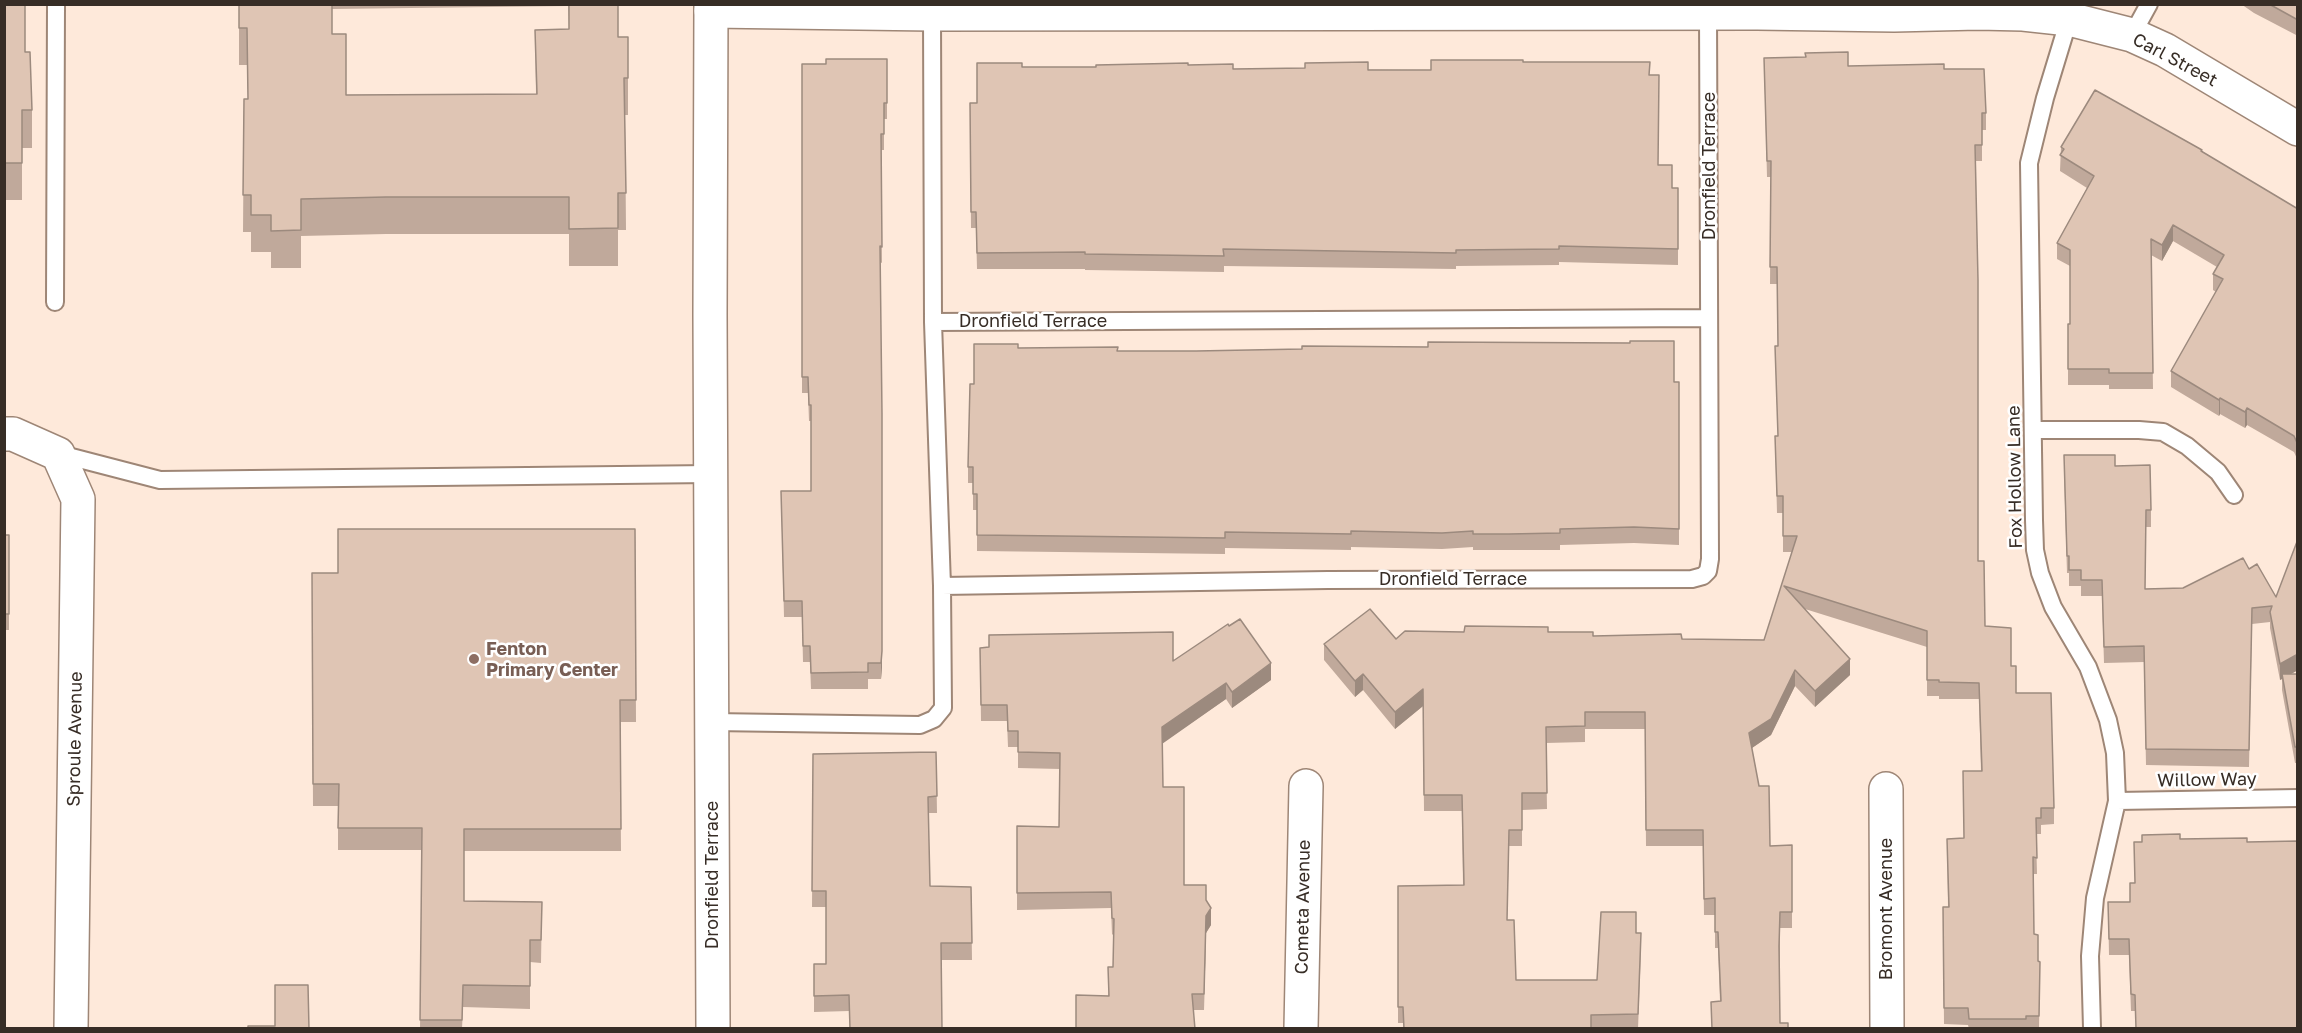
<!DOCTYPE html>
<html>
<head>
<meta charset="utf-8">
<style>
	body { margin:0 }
	#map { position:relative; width:2302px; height:1033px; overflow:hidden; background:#fee9da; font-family:"Golos Text",sans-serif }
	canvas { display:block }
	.frame { position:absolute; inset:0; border:6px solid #372d26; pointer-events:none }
</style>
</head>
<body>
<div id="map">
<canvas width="2302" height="1033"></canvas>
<div class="frame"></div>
</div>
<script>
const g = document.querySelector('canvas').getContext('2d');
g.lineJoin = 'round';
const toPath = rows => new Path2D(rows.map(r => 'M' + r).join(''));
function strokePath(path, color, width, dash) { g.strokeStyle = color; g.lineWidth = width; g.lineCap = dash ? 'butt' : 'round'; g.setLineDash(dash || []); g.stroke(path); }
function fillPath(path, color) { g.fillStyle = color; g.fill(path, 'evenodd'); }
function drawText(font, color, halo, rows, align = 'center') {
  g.font = font + ' "Golos Text",sans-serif'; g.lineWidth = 5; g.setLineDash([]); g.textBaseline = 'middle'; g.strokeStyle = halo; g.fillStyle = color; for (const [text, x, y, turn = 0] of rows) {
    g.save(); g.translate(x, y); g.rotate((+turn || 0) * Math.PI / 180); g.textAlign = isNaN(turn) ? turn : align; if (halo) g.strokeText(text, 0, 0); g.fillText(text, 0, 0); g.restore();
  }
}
const lane = toPath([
	[2069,19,2045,98,2029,163,2034,520,2035,550,2040,573,2053,607,2088,667,2108,720,2115,753,2117,801,2095,898,2090,956,2092,1028],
	[2132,35,2149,4],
	[55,302,56,4],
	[933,322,1708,318],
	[2033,430,2139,430,2163,432,2187,446,2218,472,2234,495],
	[56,453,160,480,711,474],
	[942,586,1328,580,1692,579,1703,576,1708,571,1710,559,1708,13],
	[712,722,920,725,934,719,943,708,942,586,933,322,932,14],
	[2117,801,2298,798]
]);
const street = toPath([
	[711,11,932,14,1757,13,1894,15,1978,13,2023,14,2069,19,2132,35,2165,50,2298,129],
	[4,434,13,434,58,454,78,499,71,1028],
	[1886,789,1887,1028],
	[1301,1028,1306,786]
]);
const secondary = toPath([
	[711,4,710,314,713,1028]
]);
const wall = toPath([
	[4,4,25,52,32,110,32,148,22,148,22,200,4,200],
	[239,4,618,4,618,37,628,78,628,115,625,115,626,230,618,230,618,266,569,266,569,234,386,234,301,236,301,268,271,268,271,252,251,252,251,232,243,232,244,99,248,99,247,65,239,65],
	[568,6,569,29,535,30,536,94,346,95,332,34,332,9],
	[2241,4,2298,4,2298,36,2254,13],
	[1764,58,1848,66,1944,69,1986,113,1986,130,1982,130,1982,161,1976,161,1978,561,1985,626,2011,666,2016,693,2054,808,2054,824,2041,825,2041,834,2036,834,2037,874,2034,874,2034,934,2038,961,2040,962,2039,1029,1969,1029,1968,1025,1944,1024,1943,907,1948,907,1947,839,1964,838,1981,771,1979,699,1939,699,1939,696,1927,696,1927,647,1805,609,1850,675,1815,707,1795,686,1771,735,1752,748,1770,846,1792,845,1792,928,1780,928,1780,1023,1788,1029,1720,1001,1718,948,1715,948,1715,915,1704,915,1703,846,1646,846,1645,729,1585,729,1585,742,1546,743,1547,809,1522,810,1522,846,1509,846,1507,920,1516,980,1597,980,1636,933,1641,949,1638,1029,1404,1029,1403,1023,1398,1023,1398,886,1463,885,1462,811,1424,811,1423,706,1395,729,1363,690,1355,697,1324,660,1324,644,1396,639,1464,632,1548,632,1593,636,1682,639,1764,640,1792,552,1783,552,1783,513,1777,513,1775,436,1778,436,1775,346,1778,346,1777,284,1770,284,1771,177,1767,177],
	[887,59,887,119,884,119,884,150,881,150,882,263,880,262,882,667,881,679,868,679,868,689,811,689,810,662,803,662,802,617,784,617,781,491,811,491,811,421,809,421,808,393,802,393,802,64,826,64],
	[1523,62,1650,75,1658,165,1672,188,1678,188,1678,265,1559,262,1559,265,1456,266,1456,269,1224,266,1224,272,1085,270,1085,269,977,269,976,228,971,228,970,103,977,103,1022,67,1096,67,1188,65,1233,69,1431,70],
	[2061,147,2202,152,2298,209,2298,461,2294,452,2247,425,2245,428,2220,414,2219,416,2171,387,2171,371,2216,292,2213,290,2213,274,2217,267,2173,241,2162,261,2151,255,2153,389,2109,389,2109,385,2068,385,2068,324,2070,324,2070,266,2057,259,2057,243,2087,188,2060,171],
	[1018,348,1117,351,1679,382,1679,545,1634,543,1560,545,1560,550,1473,550,1473,547,1442,549,1351,547,1351,550,1225,548,1225,554,977,551,977,510,973,510,973,483,968,483,968,467],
	[2115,466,2151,510,2151,527,2146,527,2145,589,2183,588,2249,569,2276,597,2298,539,2298,670,2291,674,2298,674,2298,763,2295,763,2282,690,2282,679,2280,680,2270,628,2270,622,2252,624,2249,767,2146,765,2144,662,2104,663,2102,596,2081,596,2081,586,2069,586,2069,573,2067,573,2064,472],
	[635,529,636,722,620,722,621,851,464,851,464,901,542,902,541,963,530,962,530,1009,463,1007,462,1029,420,1029,422,850,338,850,338,806,313,806,312,595,338,573],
	[4,535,9,535,9,630,4,630],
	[980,648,1173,661,1271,680,1232,708,1226,699,1162,743,1163,787,1184,885,1206,900,1211,925,1206,933,1204,1010,1194,1010,1108,996,1113,967,1113,935,1112,934,1111,908,1017,910,1017,826,1059,827,1060,769,1018,768,1018,747,1008,747,1007,721,981,721],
	[936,752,937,813,928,813,930,886,971,887,972,960,941,960,849,1011,814,1012,814,964,826,964,826,907,812,907,813,754],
	[2134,883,2135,1011,2131,1011,2129,955,2109,955,2108,902,2130,902]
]);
const shadedWall = toPath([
	[2173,225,2173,241,2162,261,2162,245],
	[2220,398,2220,414,2219,416,2219,400],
	[2247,408,2247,425,2245,428,2245,412],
	[882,414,882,667,881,679,881,663],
	[2298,654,2298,670,2282,679,2282,674,2282,679,2280,680,2280,664],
	[1850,659,1850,675,1815,707,1815,691],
	[1271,663,1271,680,1232,708,1232,692],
	[1795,670,1795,686,1771,735,1749,750,1749,733],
	[1363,674,1363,690,1355,697,1355,681],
	[1226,683,1226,699,1162,744,1162,727],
	[1423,689,1423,706,1395,729,1395,712],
	[1211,908,1211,925,1206,933,1204,1010,1206,916]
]);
const building = toPath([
	[4,4,25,4,25,52,30,52,32,110,22,110,22,163,4,163,4,4],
	[239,4,332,4,332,34,346,34,346,95,537,94,535,30,569,29,569,4,618,4,618,37,628,37,628,78,624,78,626,193,618,193,618,228,569,229,569,197,386,197,301,199,301,230,271,231,271,215,251,215,251,195,243,195,244,99,248,99,247,28,239,28,239,4],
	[2269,4,2298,4,2298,20,2269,4],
	[1848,52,1848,66,1944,64,1944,69,1984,69,1986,113,1982,113,1982,145,1975,145,1978,280,1978,561,1984,561,1985,626,2011,628,2011,666,2016,666,2016,693,2051,693,2054,808,2041,808,2041,818,2036,818,2037,858,2033,857,2034,934,2038,935,2038,961,2040,962,2039,1016,2026,1016,2026,1019,1969,1019,1968,1008,1944,1008,1943,907,1949,907,1947,839,1964,838,1963,771,1982,771,1979,683,1939,682,1939,680,1927,680,1927,631,1784,586,1850,659,1815,691,1795,670,1771,719,1749,733,1759,786,1769,786,1770,846,1792,845,1792,912,1780,912,1779,946,1780,1023,1788,1023,1788,1029,1712,1029,1711,1002,1721,1001,1718,932,1715,932,1715,898,1704,899,1703,830,1646,830,1645,712,1585,712,1585,726,1546,727,1547,793,1522,793,1522,830,1509,830,1507,920,1514,920,1516,980,1597,980,1601,912,1636,912,1636,933,1641,933,1638,1014,1591,1015,1591,1029,1404,1029,1403,1007,1398,1007,1398,886,1464,885,1462,795,1424,795,1423,689,1395,712,1363,674,1355,681,1324,644,1370,609,1396,639,1405,631,1464,632,1465,626,1548,627,1548,632,1593,632,1593,636,1681,634,1682,639,1764,640,1797,536,1783,536,1783,496,1777,496,1775,436,1778,436,1775,346,1778,346,1777,267,1770,267,1771,161,1767,161,1764,58,1806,57,1805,53,1848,52],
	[826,59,887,59,887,103,884,103,884,134,881,134,882,247,880,246,882,414,882,651,881,663,868,663,868,672,811,673,810,646,803,646,802,601,784,601,781,491,811,491,811,405,809,405,808,377,802,377,802,64,826,64,826,59],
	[1431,60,1523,60,1523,62,1650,62,1649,75,1659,75,1658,165,1672,165,1672,188,1678,188,1678,249,1559,246,1559,249,1456,250,1456,253,1223,249,1224,256,1085,254,1085,252,977,253,976,212,971,212,970,103,977,103,977,63,1022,63,1022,67,1096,67,1096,65,1188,63,1188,65,1233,64,1233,69,1305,68,1305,63,1368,62,1368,70,1431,70,1431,60],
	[2095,90,2202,150,2201,151,2298,209,2298,445,2294,436,2247,408,2245,412,2220,398,2219,400,2171,371,2223,279,2213,274,2224,255,2173,225,2162,245,2151,239,2153,373,2109,373,2109,369,2068,369,2068,324,2070,324,2070,250,2057,243,2094,176,2060,155,2064,149,2061,147,2095,90],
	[1630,341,1674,341,1674,382,1679,382,1679,529,1634,527,1560,529,1560,533,1509,534,1473,534,1473,531,1442,533,1351,531,1351,534,1225,532,1225,538,977,535,977,494,973,494,973,467,968,467,970,384,974,384,974,344,1018,344,1018,348,1118,347,1117,351,1196,351,1302,349,1302,346,1428,347,1428,342,1630,343,1630,341],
	[2064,455,2115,455,2115,466,2150,465,2151,510,2146,510,2145,589,2183,588,2243,558,2249,569,2257,564,2276,597,2298,539,2298,654,2280,664,2270,612,2272,606,2252,608,2249,750,2146,749,2144,646,2104,647,2102,580,2081,580,2081,570,2069,570,2069,556,2067,556,2064,455],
	[338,529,635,529,636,700,620,700,621,829,464,829,464,901,542,902,541,940,530,940,530,986,463,985,462,1020,420,1020,422,828,338,828,339,784,313,784,312,573,338,573,338,529],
	[4,535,9,535,9,614,4,614,4,535],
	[1240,619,1271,663,1232,692,1226,683,1162,727,1163,787,1184,787,1184,885,1206,885,1206,900,1211,908,1206,916,1204,994,1192,994,1195,1029,1076,1029,1076,995,1109,996,1108,967,1113,967,1114,919,1112,918,1111,892,1017,893,1017,826,1059,827,1060,753,1018,752,1018,731,1008,731,1007,705,981,705,980,648,989,647,989,635,1173,632,1173,661,1228,624,1229,626,1240,619],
	[2282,674,2298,674,2298,747,2295,747,2282,674],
	[936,752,937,796,928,797,930,886,971,887,972,943,941,943,942,1029,850,1029,849,995,814,996,814,964,826,964,826,891,812,891,813,754,936,752],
	[2180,834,2180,839,2247,838,2247,842,2298,841,2298,1029,2136,1029,2135,995,2131,994,2129,939,2109,939,2108,902,2130,902,2130,883,2135,883,2134,842,2142,842,2142,835,2180,834],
	[275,985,308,985,309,1029,248,1029,248,1026,275,1026,275,985]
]);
const markers = [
	[474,659,6,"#8d6e63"]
];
const streetNames = [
	["Carl Street",2175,60,28],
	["Dronfield Terrace",1709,166,-90],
	["Dronfield Terrace",1033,321],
	["Fox Hollow Lane",2015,477,-91],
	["Dronfield Terrace",1453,579],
	["Sproule Avenue",75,739,-89],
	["Willow Way",2207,780,-1],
	["Dronfield Terrace",712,875,-90],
	["Cometa Avenue",1303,907,-89],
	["Bromont Avenue",1886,909,-90]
];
const educationNames = [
	["Fenton",486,649],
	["Primary Center",486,670]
];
strokePath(lane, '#9e8676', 20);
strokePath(street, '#9e8676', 36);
strokePath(secondary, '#9e8676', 36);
strokePath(lane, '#fff', 16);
strokePath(street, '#fff', 33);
strokePath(secondary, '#fff', 33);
fillPath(wall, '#c0a99b');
fillPath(shadedWall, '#9c8a7e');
fillPath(building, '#dfc5b4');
strokePath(building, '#9c8a7e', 1.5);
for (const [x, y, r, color] of markers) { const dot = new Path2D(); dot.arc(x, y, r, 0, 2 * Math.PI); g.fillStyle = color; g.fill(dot); strokePath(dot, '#fff', 2); }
drawText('18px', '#372d26', '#fff', streetNames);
drawText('bold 18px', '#785e54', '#fff', educationNames, 'left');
</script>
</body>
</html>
